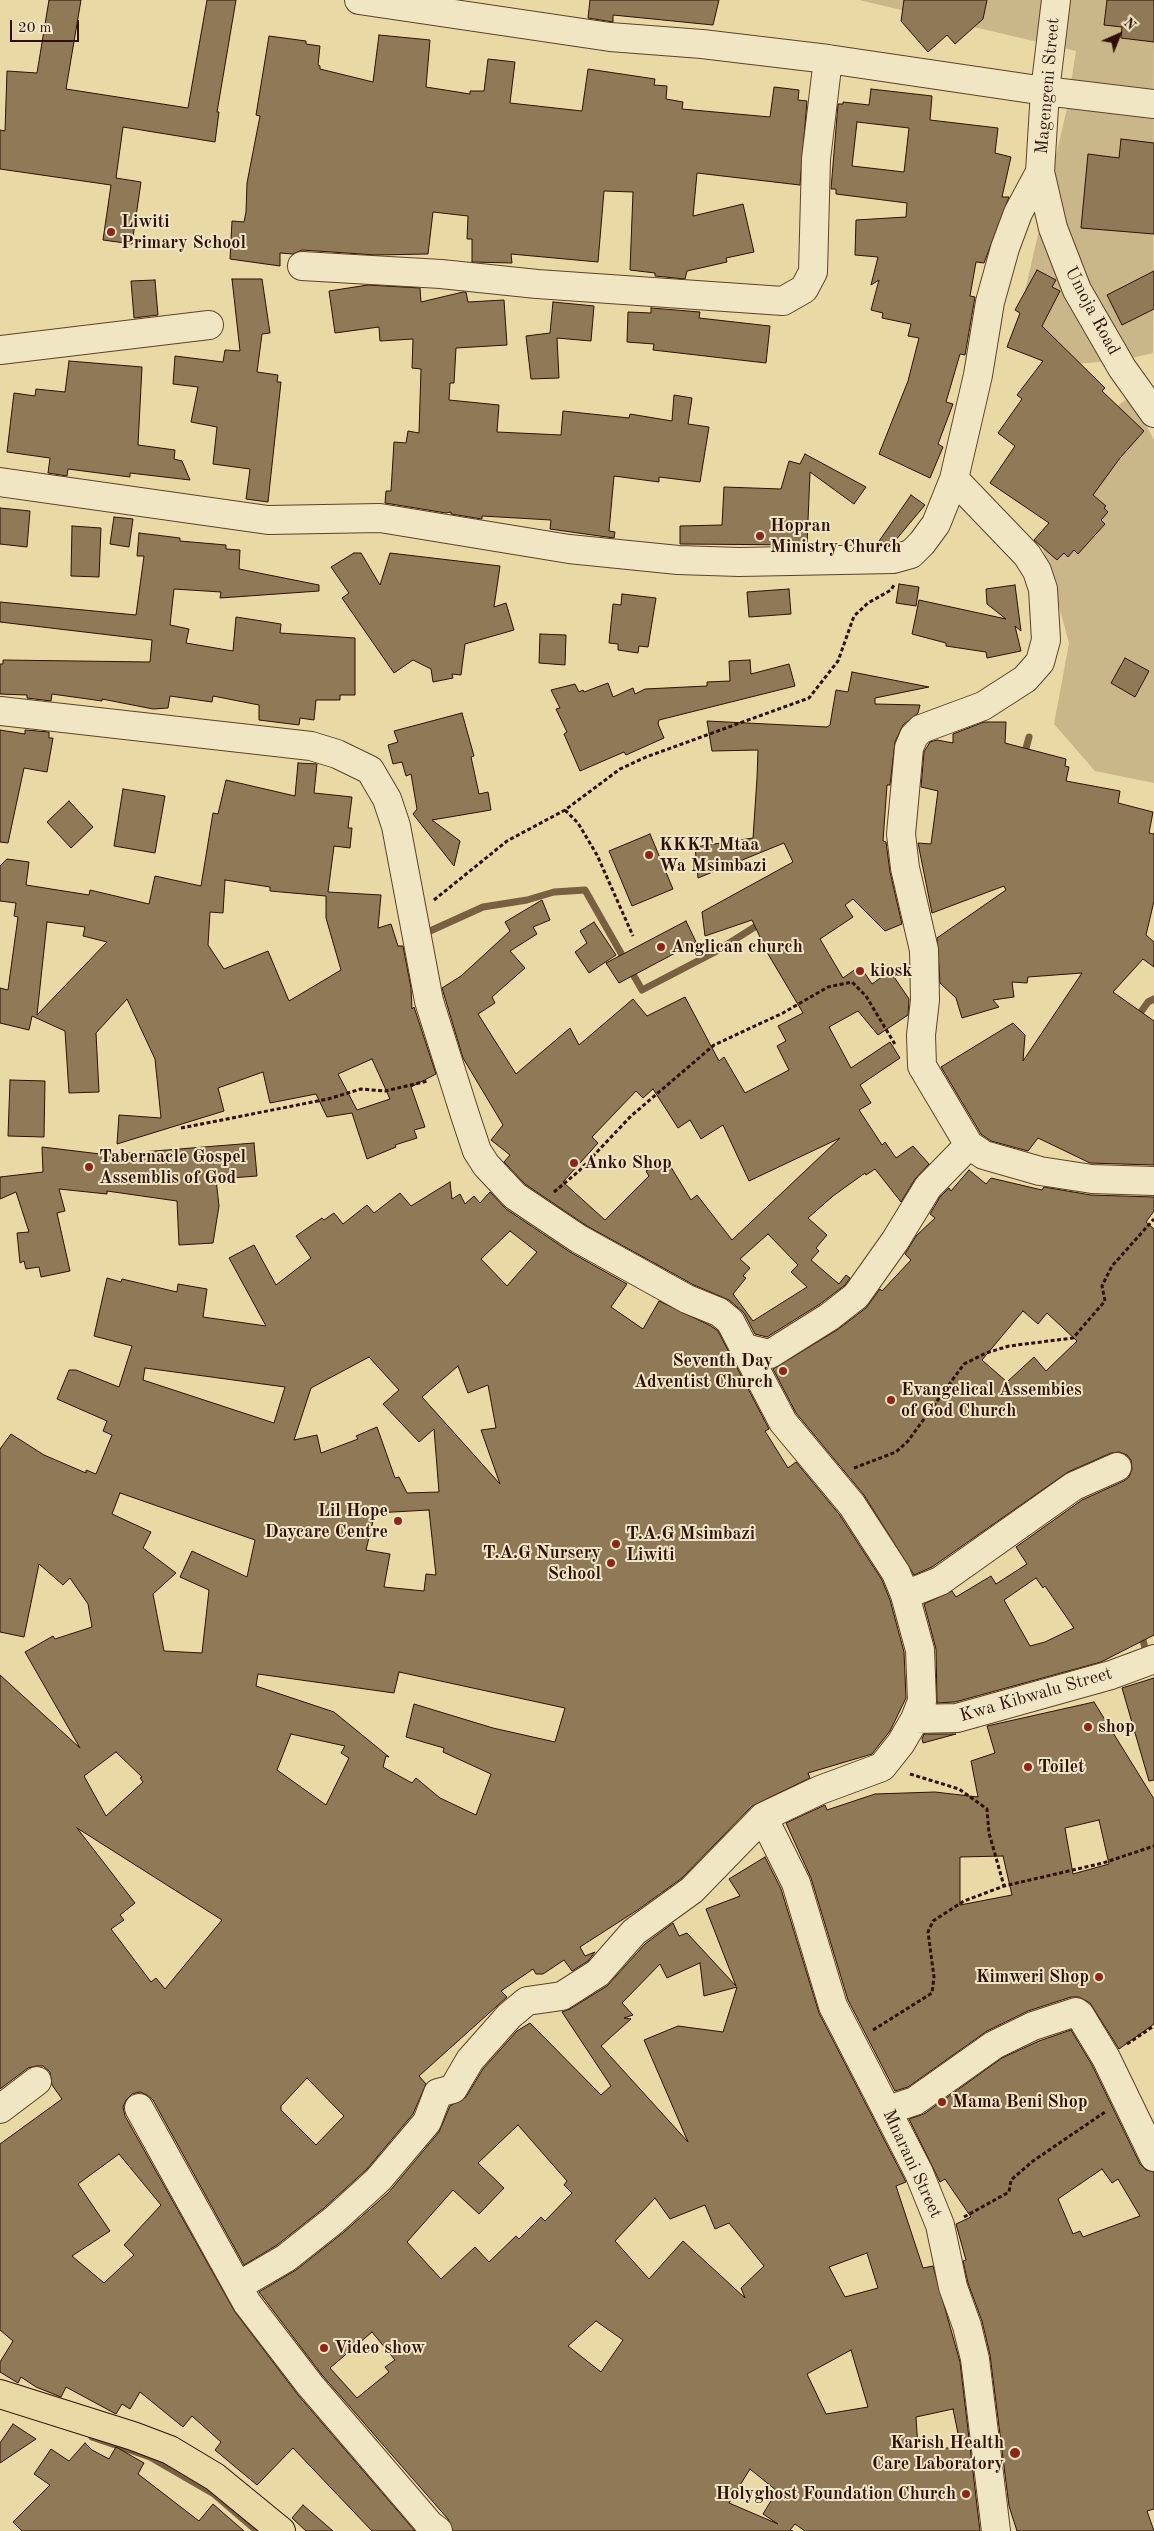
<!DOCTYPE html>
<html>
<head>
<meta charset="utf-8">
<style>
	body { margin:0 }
	#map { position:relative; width:1154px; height:2531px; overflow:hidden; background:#e8d9a5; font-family:"Old Standard TT",serif }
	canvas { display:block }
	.north { position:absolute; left:1094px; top:10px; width:50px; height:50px; -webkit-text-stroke:4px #f0e6c4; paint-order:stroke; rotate:44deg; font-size:14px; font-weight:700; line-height:20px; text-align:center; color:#2f1000 }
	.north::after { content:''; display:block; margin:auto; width:18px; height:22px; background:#2f1000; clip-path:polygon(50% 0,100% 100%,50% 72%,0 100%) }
	.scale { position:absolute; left:10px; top:20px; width:69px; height:22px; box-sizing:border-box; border:2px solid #2f1000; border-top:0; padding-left:6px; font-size:15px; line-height:18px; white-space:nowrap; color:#2f1000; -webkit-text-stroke:4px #f0e6c4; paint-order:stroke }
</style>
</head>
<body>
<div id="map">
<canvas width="1154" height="2531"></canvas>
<div class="north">N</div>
<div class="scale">20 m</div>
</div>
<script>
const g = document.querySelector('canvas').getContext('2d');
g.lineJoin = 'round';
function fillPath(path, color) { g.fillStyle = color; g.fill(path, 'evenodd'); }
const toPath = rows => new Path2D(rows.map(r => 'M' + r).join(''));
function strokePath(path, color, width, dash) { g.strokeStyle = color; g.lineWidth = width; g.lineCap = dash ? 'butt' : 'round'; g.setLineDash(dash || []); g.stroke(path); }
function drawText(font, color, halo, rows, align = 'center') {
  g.font = font + ' "Old Standard TT",serif'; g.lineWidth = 4; g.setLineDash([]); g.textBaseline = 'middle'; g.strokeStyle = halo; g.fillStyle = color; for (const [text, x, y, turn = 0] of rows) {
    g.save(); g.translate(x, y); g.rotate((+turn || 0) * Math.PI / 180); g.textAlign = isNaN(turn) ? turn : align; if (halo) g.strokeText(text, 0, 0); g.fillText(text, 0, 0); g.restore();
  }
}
const green = toPath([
	[859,0,1154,0,1153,353,1123,360,1064,365,1020,336,1011,335,1020,313,1067,108,1076,51],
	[1131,396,1154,440,1154,783,1095,771,1054,724,1069,643,1043,548,1093,492,1093,424]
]);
const stream = toPath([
	[1024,756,1029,737],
	[430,931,483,907,527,900,554,892,585,890,642,990,715,952,761,923],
	[1136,1019,1148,1002,1154,999],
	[1141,1632,1147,1656],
	[92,2437,150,2457,214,2494,257,2531]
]);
const building = toPath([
	[49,0,81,0,66,89,188,108,207,0,236,0,217,112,219,112,215,142,123,127,116,178,141,182,132,244,103,240,111,185,0,169,0,130,5,131,7,71,37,73,49,0],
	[590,0,719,0,713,25,613,15,613,22,588,18,590,0],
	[904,0,987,0,983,19,955,44,947,35,928,52,901,21,904,0],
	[1107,0,1154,0,1154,42,1121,38,1122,27,1104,25,1107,0],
	[379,35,430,40,426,87,470,94,470,91,484,91,488,59,515,62,510,103,582,111,588,69,655,79,654,85,667,86,666,99,683,102,682,109,770,117,774,87,799,90,798,100,807,101,800,185,697,173,693,216,743,204,754,252,726,258,727,262,687,271,685,279,655,276,655,273,630,270,633,192,604,191,598,262,511,254,512,263,472,262,472,239,467,239,468,216,433,212,428,254,375,255,302,250,293,254,280,253,280,266,230,259,232,221,244,222,246,212,247,183,260,116,256,115,269,36,306,41,306,44,320,46,318,65,320,66,320,69,373,82,379,35],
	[871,89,932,96,930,120,998,128,995,153,1011,157,1002,197,1009,197,984,263,976,262,970,296,975,297,965,355,960,354,946,402,953,404,938,444,943,447,930,478,879,454,908,381,919,338,908,336,911,324,882,318,883,313,871,310,879,280,871,285,878,257,855,255,856,220,906,217,907,203,836,194,836,189,831,189,838,104,843,104,843,102,869,105,871,89],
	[857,122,909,128,904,172,852,166,857,122],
	[1121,139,1154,143,1154,234,1081,228,1088,154,1119,158,1121,139],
	[1037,270,1056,280,1052,287,1060,291,1042,326,1105,388,1102,391,1144,431,1120,458,1093,495,1106,506,1104,508,1108,512,1101,520,1105,524,1078,554,1074,550,1068,557,1064,553,1057,560,1034,540,1049,523,990,483,1015,446,998,433,1022,399,1017,395,1043,361,1007,347,1020,313,1015,310,1037,270],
	[1154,271,1154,309,1122,325,1107,295,1154,271],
	[232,279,262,279,270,333,262,334,257,372,278,375,277,382,281,382,268,502,246,499,250,469,213,464,217,427,191,422,198,387,173,384,175,356,223,362,225,350,240,351,232,279],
	[155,280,158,315,134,318,131,281,155,280],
	[368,285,420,288,421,302,463,292,466,292,468,302,504,300,507,345,456,348,454,383,450,383,449,400,499,405,497,432,561,435,563,411,629,418,630,414,672,421,674,395,692,398,688,424,709,427,700,482,659,477,659,482,614,476,609,531,615,532,614,538,550,529,551,520,482,516,482,519,451,514,451,512,446,513,385,503,386,491,391,491,394,442,406,443,408,431,419,433,421,369,412,368,413,339,380,341,379,327,335,333,329,291,368,285],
	[553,302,594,306,591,341,557,338,559,378,531,379,526,336,550,333,553,302],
	[651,308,700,312,699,318,770,326,766,363,653,350,654,344,627,342,628,312,651,313,651,308],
	[69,361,142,367,138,445,175,450,174,459,182,461,190,480,130,473,130,477,68,469,67,476,48,473,50,458,7,452,14,393,35,396,36,389,65,392,69,361],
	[805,454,866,487,854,504,810,472,807,545,680,544,680,526,722,525,724,487,781,489,789,461,800,464,805,454],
	[911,495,925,505,894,542,877,544,911,495],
	[0,508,30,511,27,547,0,544,0,508],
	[114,517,133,519,129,547,110,544,114,517],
	[72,526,101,528,99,577,71,576,72,526],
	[139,533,180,538,180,541,226,545,226,549,240,550,239,569,319,585,319,591,220,598,221,592,174,589,170,625,189,629,186,643,233,651,236,617,281,624,280,633,355,638,355,695,340,695,340,700,316,700,314,720,300,718,299,725,259,720,259,705,213,696,212,702,170,696,168,708,153,709,102,699,102,701,52,694,51,701,27,698,27,695,0,694,0,664,3,664,3,660,150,662,152,640,0,622,0,602,136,615,144,556,137,556,139,533],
	[354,553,361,553,380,585,390,553,500,566,494,607,506,603,514,630,465,644,461,675,452,674,453,678,433,682,431,669,413,660,394,673,342,598,349,593,331,567,354,553],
	[899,584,919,587,916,606,896,603,899,584],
	[1015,585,1021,631,1015,626,1021,651,987,658,986,652,946,646,946,643,912,634,919,600,1006,619,987,604,986,589,1015,585],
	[789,589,791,614,749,617,747,592,789,589],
	[622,594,656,598,648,647,639,646,638,653,618,650,618,644,609,643,613,604,621,605,622,594],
	[540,634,566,635,565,665,539,663,540,634],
	[1125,658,1149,671,1135,697,1111,683,1125,658],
	[750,660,751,674,789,664,795,686,659,720,658,724,664,738,626,755,624,752,580,771,564,734,567,732,556,709,560,708,551,690,575,684,579,692,583,690,584,692,608,683,613,697,633,688,635,694,645,689,707,686,707,682,730,681,729,661,750,660],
	[852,672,929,687,875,698,875,704,920,705,918,713,903,725,895,742,890,785,887,785,883,841,886,842,890,872,902,924,885,931,853,899,845,905,853,917,820,939,843,978,860,966,872,984,890,971,909,999,908,1015,878,1035,858,1011,829,1027,851,1068,890,1042,900,1058,860,1085,871,1103,859,1110,882,1145,885,1142,896,1158,913,1146,929,1164,915,1179,901,1202,875,1169,866,1175,865,1173,833,1196,808,1218,827,1235,816,1248,819,1251,811,1260,839,1284,846,1275,850,1278,845,1285,820,1304,767,1337,755,1334,744,1313,729,1300,694,1285,587,1226,525,1184,504,1162,510,1155,491,1140,503,1125,463,1058,442,988,461,976,510,931,505,922,542,900,550,920,533,927,537,934,510,951,525,968,492,997,495,1003,478,1014,516,1074,570,1028,579,1045,633,999,647,1016,685,997,719,1061,724,1057,745,1093,789,1070,777,1046,786,1041,778,1026,803,1013,768,954,752,920,705,936,702,912,793,862,784,843,698,878,695,847,753,838,757,778,758,750,712,751,707,721,827,727,830,725,836,690,848,692,852,672],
	[653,1089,678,1128,690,1120,701,1139,723,1125,749,1181,840,1138,732,1240,697,1195,691,1200,666,1159,646,1171,649,1176,605,1220,563,1182,598,1143,592,1137,636,1091,643,1098,653,1089],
	[768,1234,798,1265,791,1272,807,1287,753,1321,733,1294,746,1278,743,1276,750,1268,740,1259,768,1234],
	[462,713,474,756,471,757,479,794,488,792,491,810,432,820,460,841,454,866,413,814,417,809,411,774,406,776,402,762,393,764,388,745,398,742,394,731,462,713],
	[984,722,1006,722,1005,743,1066,759,1065,766,1069,767,1066,781,1120,791,1118,803,1153,812,1149,833,1154,834,1154,901,1146,935,1154,942,1154,967,1143,959,1113,992,1154,1021,1154,1165,1090,1163,1038,1138,1028,1151,991,1141,981,1134,941,1067,1013,1023,1025,1035,1023,1061,1082,973,1028,977,1027,983,1012,982,1014,997,993,1000,999,1007,962,1018,956,998,940,983,937,938,1006,890,1004,886,932,913,918,843,931,844,938,791,921,787,924,752,930,742,937,740,953,743,953,734,984,722],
	[0,730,25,734,25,730,49,732,49,738,53,738,47,772,24,768,8,843,0,842,0,730],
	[298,763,317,764,314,793,352,797,348,828,352,828,350,848,334,846,328,892,381,895,378,928,391,924,398,946,403,946,411,988,412,1009,414,1007,436,1074,411,1087,425,1127,414,1130,417,1138,395,1145,396,1147,367,1159,352,1113,327,1117,316,1094,270,1103,263,1072,218,1088,224,1111,117,1144,119,1115,161,1118,155,1059,127,999,96,1033,99,1092,69,1093,65,1031,32,1016,29,1030,0,1023,0,988,8,990,18,917,14,916,16,903,0,901,0,866,7,859,29,862,26,885,89,895,90,890,149,904,155,876,201,886,213,813,218,814,226,780,295,796,298,763],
	[225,880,270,887,270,891,326,896,326,918,341,970,289,1001,268,951,224,969,208,945,210,912,223,913,225,880],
	[47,922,85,927,83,936,107,942,37,1015,47,922],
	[372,1059,390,1099,357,1110,338,1074,372,1059],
	[123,789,165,796,155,853,114,846,123,789],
	[69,801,93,827,71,848,47,822,69,801],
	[650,834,673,889,632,906,609,851,650,834],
	[686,921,696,942,619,983,606,963,686,921],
	[594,922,616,955,589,973,575,952,587,943,580,931,594,922],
	[10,1080,45,1081,44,1137,8,1136,10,1080],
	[254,1143,257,1176,216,1179,219,1206,213,1243,179,1245,177,1201,107,1191,107,1194,59,1189,65,1211,57,1213,70,1271,41,1277,39,1267,26,1269,24,1261,20,1263,17,1233,29,1232,16,1192,0,1199,0,1177,43,1172,42,1147,117,1156,117,1154,254,1143],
	[969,1170,986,1184,991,1178,1042,1190,1044,1187,1091,1195,1154,1197,1154,1211,1146,1222,1154,1229,1154,1635,1101,1662,955,1702,937,1703,936,1649,924,1604,952,1591,956,1597,991,1576,996,1584,1027,1564,1016,1547,1082,1500,1124,1481,1129,1477,1132,1469,1131,1460,1127,1455,1119,1452,1111,1453,1068,1472,932,1567,914,1575,864,1495,796,1413,773,1369,837,1330,866,1308,880,1289,882,1291,911,1260,905,1254,916,1236,935,1218,930,1214,940,1197,949,1188,951,1191,969,1170],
	[1023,1311,1038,1324,1047,1313,1077,1341,1046,1371,1034,1357,1007,1382,982,1360,1023,1311],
	[1036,1578,1043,1588,1045,1586,1074,1628,1045,1642,1030,1646,1004,1600,1036,1578],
	[450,1182,452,1199,460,1194,465,1204,474,1196,480,1203,490,1192,506,1209,570,1252,627,1284,611,1307,643,1329,659,1301,711,1326,718,1331,769,1429,765,1431,788,1468,796,1462,839,1514,882,1580,890,1600,904,1652,906,1698,890,1731,872,1754,808,1773,810,1778,752,1806,682,1878,639,1909,580,1947,585,1956,595,1952,588,1961,572,1971,564,1960,543,1974,536,1974,533,1969,501,1991,507,1997,419,2076,426,2084,413,2114,367,2169,324,2208,277,2245,244,2265,153,2100,147,2095,140,2092,132,2094,126,2100,123,2107,125,2116,235,2312,298,2395,415,2531,372,2531,293,2448,257,2485,215,2450,221,2442,192,2416,183,2427,140,2392,130,2409,122,2404,116,2414,66,2387,61,2397,36,2387,21,2377,18,2383,0,2372,0,2362,13,2341,0,2330,0,2144,62,2099,52,2085,50,2072,43,2066,36,2066,28,2068,0,2089,0,1675,80,1748,25,1652,53,1636,55,1639,92,1627,88,1604,70,1578,63,1585,39,1564,24,1637,0,1632,0,1449,11,1434,44,1455,86,1473,86,1470,96,1474,112,1435,103,1431,107,1421,57,1399,69,1370,76,1370,119,1387,132,1346,94,1336,107,1278,121,1282,122,1279,177,1292,178,1284,207,1289,203,1317,266,1326,229,1258,254,1245,276,1285,311,1258,296,1236,322,1218,324,1220,334,1213,343,1224,367,1205,374,1213,400,1193,411,1206,450,1182],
	[510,1231,537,1252,507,1286,481,1259,510,1231],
	[369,1357,399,1390,383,1404,419,1442,434,1429,439,1492,407,1493,399,1477,395,1478,377,1427,356,1436,358,1439,321,1453,317,1435,294,1440,311,1388,369,1357],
	[458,1366,468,1393,488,1385,496,1428,481,1430,500,1484,422,1397,458,1366],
	[145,1368,285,1387,274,1423,143,1380,145,1368],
	[120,1493,255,1540,247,1577,192,1551,180,1577,209,1590,202,1653,164,1651,153,1594,176,1573,143,1548,151,1532,112,1514,120,1493],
	[429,1510,436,1575,426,1574,424,1591,384,1587,390,1554,366,1550,375,1513,429,1510],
	[399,1672,565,1708,555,1742,493,1728,414,1704,406,1737,444,1748,443,1752,491,1774,476,1815,440,1798,416,1778,412,1783,383,1767,386,1756,389,1757,334,1712,256,1686,258,1674,394,1693,399,1672],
	[291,1734,345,1746,341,1753,349,1758,326,1805,277,1770,291,1734],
	[116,1752,142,1777,140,1778,143,1782,106,1816,84,1776,116,1752],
	[77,1828,222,1920,165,1989,156,1978,151,1982,111,1929,124,1920,120,1915,135,1903,77,1828],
	[307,2078,344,2116,316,2145,281,2110,281,2106,307,2078],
	[119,2154,161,2205,124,2245,134,2255,104,2283,72,2256,110,2231,78,2184,119,2154],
	[1154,1678,1154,1780,1149,1781,1122,1688,1154,1678],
	[1094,1702,1154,1799,1154,2024,1119,2049,1090,2003,1079,1997,1071,1997,1028,2011,987,2031,908,2087,895,2091,848,2000,811,1878,786,1823,825,1805,827,1810,875,1794,935,1792,978,1797,971,1761,995,1753,987,1726,1094,1702],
	[1099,1820,1109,1864,1073,1874,1065,1828,1099,1820],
	[1003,1856,1012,1895,960,1905,960,1857,1003,1856],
	[924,1734,956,1734,923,1743,922,1739,924,1734],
	[765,1857,781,1889,819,2013,905,2180,906,2182,896,2186,923,2268,933,2266,960,2362,980,2531,805,2531,795,2524,790,2530,793,2531,453,2531,448,2519,322,2375,259,2292,296,2270,344,2232,389,2192,439,2132,450,2106,466,2097,483,2069,517,2031,530,2023,601,2095,611,2086,562,2012,570,2009,607,1986,645,1944,673,1923,679,1936,687,1933,736,1986,706,1909,740,1896,729,1879,765,1857],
	[700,1963,704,1996,737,1987,723,2032,678,2026,644,2040,688,2142,601,2046,631,2019,624,2018,633,2015,622,2003,660,1964,667,1978,700,1963],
	[518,2125,567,2181,564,2185,572,2193,545,2221,541,2217,519,2239,516,2236,489,2262,475,2247,441,2279,407,2242,453,2190,479,2214,504,2188,478,2163,518,2125],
	[655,2198,670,2219,705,2205,715,2229,729,2223,764,2266,741,2288,745,2298,683,2241,649,2279,615,2241,655,2198],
	[867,2253,878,2288,845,2297,829,2267,867,2253],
	[596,2321,623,2340,601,2372,568,2346,596,2321],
	[372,2332,395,2360,385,2367,389,2372,357,2398,330,2368,372,2332],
	[851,2350,868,2407,826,2414,807,2374,851,2350],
	[953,2409,961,2448,918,2448,916,2417,953,2409],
	[750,2469,777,2491,763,2514,778,2524,729,2503,750,2469],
	[1071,2030,1092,2065,1140,2164,1146,2170,1154,2172,1154,2509,1147,2511,1154,2531,1017,2531,1009,2506,990,2355,982,2321,968,2283,963,2261,966,2260,956,2224,971,2217,945,2179,940,2182,909,2119,924,2114,1002,2058,1039,2041,1071,2030],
	[1102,2169,1112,2183,1118,2179,1140,2216,1083,2237,1080,2231,1073,2234,1058,2199,1102,2169],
	[13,2424,36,2439,0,2463,0,2443,13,2424],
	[85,2443,92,2450,109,2459,116,2447,144,2463,138,2474,199,2521,213,2504,244,2531,22,2531,13,2522,50,2485,34,2474,51,2449,69,2461,85,2443],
	[303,2505,333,2531,306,2531,292,2518,303,2505]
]);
const path = toPath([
	[565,810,578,823,597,855,633,936],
	[434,900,507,841,565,810,620,769,646,757,809,698,838,661,854,616,868,603,891,590,894,585],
	[181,1128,328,1099,361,1089,385,1091,428,1081],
	[554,1192,579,1171,631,1116,714,1045,783,1013,828,987,852,982,866,996,896,1046],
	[854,1468,896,1452,908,1441,964,1364,986,1353,1009,1346,1073,1338,1105,1301,1102,1286,1112,1266,1154,1219],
	[910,1774,959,1789,987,1809,989,1833,1004,1886],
	[873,2030,932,1993,934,1977,928,1932,933,1921,964,1901,1004,1886,1103,1863,1154,1846],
	[1127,2044,1154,2026],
	[964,2217,1009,2192,1011,2180,1033,2161,1105,2112]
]);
const minor = toPath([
	[359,0,610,37,702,44,828,59,1045,91,1154,104],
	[1056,0,1045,91,1040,172,1053,228,1077,290,1122,368,1154,413],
	[302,266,441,274,537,284,783,301,804,289,813,272,816,159,828,59],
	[0,350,209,325],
	[954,479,1027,555,1037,571,1043,589,1046,640,1040,662,1025,679,983,706,921,729,914,736,909,748,901,834,905,868,924,950,925,1000,921,1035,922,1066,969,1145,984,1155,1040,1171,1092,1179,1154,1181],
	[0,482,268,520,380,518,569,549,678,560,739,562,893,559,911,554,922,543,936,524,954,479,978,375,990,302,1005,248,1018,213,1040,172],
	[0,711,311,746,337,754,370,770,387,799,396,826,429,1001,465,1115,477,1151,486,1165,515,1196,579,1239,687,1299,719,1312,730,1321,783,1422,852,1505,896,1573,905,1595,920,1650,922,1701,915,1719,901,1743,882,1767,820,1790,763,1817,692,1890,634,1932,598,1973,562,1996,527,2001,509,2016,470,2060,453,2089,438,2093,427,2122,378,2180,334,2220,286,2258,238,2286],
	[745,1348,770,1354,829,1317,856,1296,895,1241,928,1187,969,1145],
	[905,1595,940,1581,1074,1486,1117,1467],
	[915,1719,957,1718,1111,1675,1154,1659],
	[763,1817,796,1883,833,2006,919,2173,940,2225,953,2287,967,2326,975,2359,996,2531],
	[139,2108,247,2303,310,2385,430,2525,438,2531],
	[0,2109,37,2081],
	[888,2110,915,2101,994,2045,1033,2026,1076,2012,1080,2015,1106,2058,1154,2157]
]);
const major = toPath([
	[0,2394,133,2436,170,2450,215,2477,281,2531]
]);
const markers = [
	[111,232,5,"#8f2418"],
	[760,536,5,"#8f2418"],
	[649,855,5,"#8f2418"],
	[661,947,5,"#8f2418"],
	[860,971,5,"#8f2418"],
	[574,1163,5,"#8f2418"],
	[89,1167,5,"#8f2418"],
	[783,1371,5,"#8f2418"],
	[891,1400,5,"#8f2418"],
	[398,1521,5,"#8f2418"],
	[616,1544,5,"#8f2418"],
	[611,1563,5,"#8f2418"],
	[1088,1727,5,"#8f2418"],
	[1028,1767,5,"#8f2418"],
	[1099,1977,5,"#8f2418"],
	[942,2102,5,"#8f2418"],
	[324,2348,5,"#8f2418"],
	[1015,2453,6,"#8f2418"],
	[966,2494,5,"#8f2418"]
];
const streetNames = [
	["Magengeni Street",1048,86,-85],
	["Umoja Road",1092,311,62],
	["Kwa Kibwalu Street",1036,1695,-16],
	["Mnarani Street",912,2164,65]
];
const poiNames = [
	["Liwiti",121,222],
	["Primary School",121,243],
	["Hopran",770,526],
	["Ministry Church",770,547],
	["KKKT Mtaa",659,845],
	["Wa Msimbazi",659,866],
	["Anglican church",671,947],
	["kiosk",870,971],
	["Tabernacle Gospel",99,1157],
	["Assemblis of God",99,1178],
	["Anko Shop",584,1163],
	["Seventh Day",773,1361,"right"],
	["Adventist Church",773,1382,"right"],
	["Evangelical Assembies",901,1390],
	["of God Church",901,1411],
	["Lil Hope",388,1511,"right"],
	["Daycare Centre",388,1532,"right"],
	["T.A.G Msimbazi",626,1534],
	["Liwiti",626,1555],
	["T.A.G Nursery",601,1553,"right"],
	["School",601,1574,"right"],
	["shop",1098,1727],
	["Toilet",1038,1767],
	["Kimweri Shop",1089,1977,"right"],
	["Mama Beni Shop",952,2102],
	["Video show",334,2348],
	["Karish Health",1004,2443,"right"],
	["Care Laboratory",1004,2464,"right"],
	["Holyghost Foundation Church",956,2494,"right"]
];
fillPath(green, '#c9b789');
strokePath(stream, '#786041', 7);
fillPath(building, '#8f7956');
strokePath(building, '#2f1000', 1);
strokePath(minor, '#5d4229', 30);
strokePath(major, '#2f1000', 30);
strokePath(path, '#2f1000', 3, [4, 2.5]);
strokePath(minor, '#f0e6c4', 28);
strokePath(major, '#e8d9a5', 28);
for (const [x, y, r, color] of markers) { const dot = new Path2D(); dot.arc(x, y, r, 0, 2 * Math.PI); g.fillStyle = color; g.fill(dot); strokePath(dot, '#f0e6c4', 2); }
drawText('18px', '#2f1000', '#f0e6c4', streetNames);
drawText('bold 18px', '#2f1000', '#f0e6c4', poiNames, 'left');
</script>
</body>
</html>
